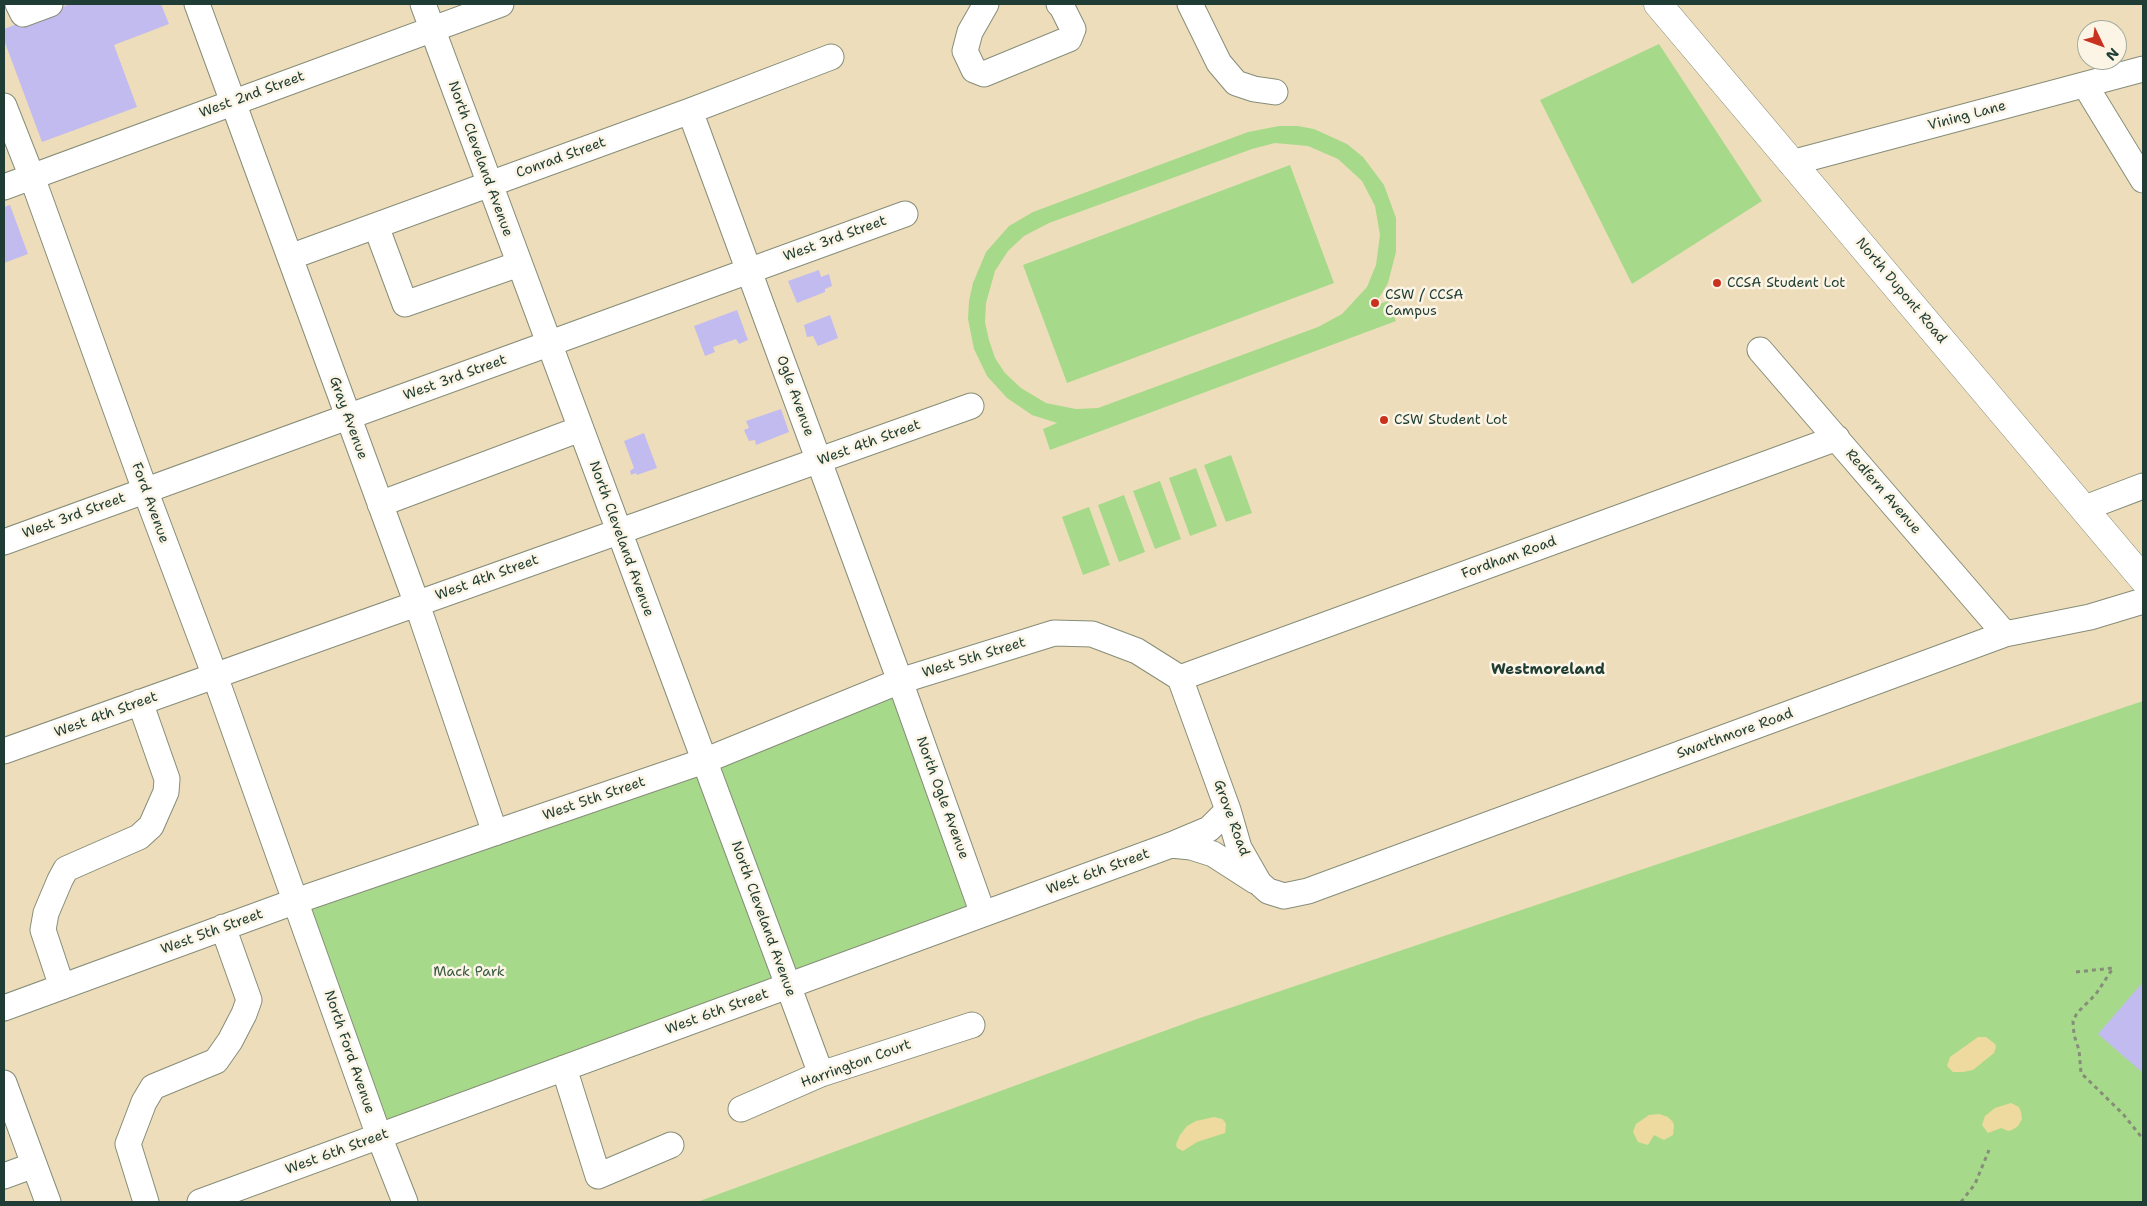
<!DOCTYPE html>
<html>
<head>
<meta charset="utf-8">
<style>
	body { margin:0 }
	#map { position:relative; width:2147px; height:1206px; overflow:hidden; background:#edb; font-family:"Shantell Sans",sans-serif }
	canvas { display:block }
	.frame { position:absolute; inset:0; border:5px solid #1f3d34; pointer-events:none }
	.north { position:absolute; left:2077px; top:20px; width:50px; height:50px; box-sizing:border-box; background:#fcf5e5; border:1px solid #a4ab9e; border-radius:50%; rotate:132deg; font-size:14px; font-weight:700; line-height:20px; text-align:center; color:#1f3d34 }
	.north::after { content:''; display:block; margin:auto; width:18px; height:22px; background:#c8321e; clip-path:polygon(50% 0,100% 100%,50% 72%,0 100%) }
</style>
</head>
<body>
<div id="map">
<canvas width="2147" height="1206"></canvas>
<div class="frame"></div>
<div class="north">N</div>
</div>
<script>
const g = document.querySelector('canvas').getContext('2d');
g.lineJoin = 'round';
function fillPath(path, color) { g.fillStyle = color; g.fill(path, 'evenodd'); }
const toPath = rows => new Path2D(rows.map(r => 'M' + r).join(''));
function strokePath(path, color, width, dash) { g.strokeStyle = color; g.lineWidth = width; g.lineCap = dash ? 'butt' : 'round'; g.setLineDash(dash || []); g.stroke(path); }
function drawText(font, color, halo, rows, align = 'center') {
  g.font = font + ' "Shantell Sans",sans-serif'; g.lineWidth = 5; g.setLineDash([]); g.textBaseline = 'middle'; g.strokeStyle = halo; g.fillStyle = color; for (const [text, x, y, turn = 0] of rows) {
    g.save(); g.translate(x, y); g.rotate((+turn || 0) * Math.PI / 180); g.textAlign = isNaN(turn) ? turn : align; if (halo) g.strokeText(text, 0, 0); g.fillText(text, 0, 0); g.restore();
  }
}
const green = toPath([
	[1659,44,1762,201,1632,284,1540,100],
	[1279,126,1298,126,1314,129,1347,144,1363,157,1384,185,1396,218,1396,252,1388,283,1374,306,1388,301,1396,321,1050,450,1043,429,1057,423,1032,415,1007,398,987,376,974,349,968,319,969,301,973,283,986,252,1009,226,1033,212,1248,132],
	[1275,143,1308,146,1338,159,1362,181,1375,206,1380,235,1376,265,1367,287,1342,314,1318,327,1098,408,1076,409,1046,403,1021,388,1005,373,995,358,989,340,985,322,986,303,995,271,1008,251,1024,236,1049,223,1252,149],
	[1290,165,1334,283,1067,383,1023,265],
	[1231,455,1252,513,1226,522,1204,465],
	[1196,468,1217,526,1190,536,1169,478],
	[1160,481,1181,539,1155,549,1133,491],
	[1124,495,1145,552,1119,562,1098,505],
	[1089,507,1110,565,1083,575,1062,517],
	[900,681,983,914,379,1136,296,901],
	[2143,701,2143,1202,697,1202,1197,1019]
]);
const sand = toPath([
	[1978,1037,1986,1037,1995,1044,1996,1047,1994,1053,1973,1070,1963,1072,1953,1072,1947,1066,1950,1057],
	[2011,1103,2019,1107,2021,1112,2022,1119,2018,1126,2012,1130,2008,1131,2001,1128,1988,1133,1982,1125,1985,1116,1995,1108],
	[1659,1114,1668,1117,1673,1122,1674,1126,1673,1135,1664,1140,1654,1135,1648,1145,1638,1142,1633,1132,1636,1124,1649,1115],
	[1214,1117,1222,1119,1225,1122,1226,1125,1225,1133,1197,1142,1183,1151,1177,1148,1176,1144,1180,1135,1187,1126,1196,1121]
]);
const building = toPath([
	[70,4,161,4,169,24,114,45,137,107,42,142,4,40,4,29],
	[10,205,28,254,4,263,4,207],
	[819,270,821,277,829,274,832,286,825,289,825,292,797,303,788,281],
	[737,310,748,340,739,344,736,339,713,347,715,352,705,356,694,326],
	[830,315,838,338,818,346,813,336,807,337,804,325],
	[781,409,789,432,756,445,755,440,749,441,744,430,749,428,746,421],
	[644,433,657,468,637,475,636,473,631,475,630,471,634,468,624,441],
	[2143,982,2143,1073,2098,1034]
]);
const path = toPath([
	[2076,972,2113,968,2096,994,2077,1013,2073,1021,2074,1035,2079,1050,2081,1073,2123,1114,2143,1139],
	[1961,1202,1975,1184,1989,1150]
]);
const minor = toPath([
	[18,4,23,14,50,4],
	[197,4,417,604,495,833],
	[423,4,821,1074],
	[986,4,970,32,965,51,974,70,984,74,1069,39,1073,29,1062,7,1059,4],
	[1190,4,1219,63,1236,83,1254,89,1275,92],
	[2085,85,2143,180],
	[4,106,32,177,145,490,215,676,379,1136,405,1202],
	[690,111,900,681,983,914],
	[1791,163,2143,69],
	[4,187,501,4],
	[376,226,405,304,519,264],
	[290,257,690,111,831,57],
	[1760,350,2005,634],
	[380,504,580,429],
	[2085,508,2143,486],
	[4,542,905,214],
	[1180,678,1228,810,1239,848,1259,883,1268,891,1284,896,1308,891,2005,634,2090,617,2143,601],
	[1180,678,1837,438],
	[4,751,971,406],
	[1171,845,1191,847,1213,854,1255,881],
	[62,987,43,930,46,913,60,880,66,869,139,837,151,826,166,792,167,779,140,702],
	[4,1008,296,901,704,761,900,681,1054,633,1092,634,1137,651,1180,678],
	[564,1068,598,1176,671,1145],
	[4,1083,48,1202],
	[741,1109,821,1074,972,1025],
	[4,1176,34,1165],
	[146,1202,128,1144,144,1102,153,1087,216,1061,230,1041,244,1014,249,1000,223,927],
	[200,1202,1171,845,1209,829,1228,810]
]);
const major = toPath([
	[1658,4,2143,579]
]);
const markers = [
	[1717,283,5,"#c8321e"],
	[1375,303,5,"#c8321e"],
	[1384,420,5,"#c8321e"]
];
const streetNames = [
	["West 2nd Street",252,95,-20],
	["Vining Lane",1967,116,-15],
	["Conrad Street",561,158,-20],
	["North Cleveland Avenue",480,159,70],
	["West 3rd Street",835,239,-20],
	["North Dupont Road",1901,291,50],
	["West 3rd Street",455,378,-20],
	["Ogle Avenue",795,396,70],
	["Gray Avenue",348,418,70],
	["West 4th Street",869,443,-20],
	["Redfern Avenue",1883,492,49],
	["Ford Avenue",150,503,70],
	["West 3rd Street",74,516,-20],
	["North Cleveland Avenue",621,539,70],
	["Fordham Road",1509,558,-20],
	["West 4th Street",487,578,-20],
	["West 5th Street",974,658,-17],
	["West 4th Street",106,715,-20],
	["Swarthmore Road",1735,734,-20],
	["North Ogle Avenue",942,798,70],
	["West 5th Street",594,799,-19],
	["Grove Road",1231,818,70],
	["West 6th Street",1098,872,-20],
	["North Cleveland Avenue",763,919,70],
	["West 5th Street",212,932,-20],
	["West 6th Street",717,1012,-20],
	["North Ford Avenue",349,1052,71],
	["Harrington Court",856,1064,-20],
	["West 6th Street",337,1152,-20]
];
const poiNames = [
	["CCSA Student Lot",1727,283],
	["CSW / CCSA",1385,295],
	["Campus",1385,311],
	["CSW Student Lot",1394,420]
];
const parkNames = [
	["Mack Park",469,972]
];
const neighbourhoodNames = [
	["Westmoreland",1548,670]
];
fillPath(green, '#a6da8a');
fillPath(sand, '#eeda9e');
fillPath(building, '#c2bbf0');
strokePath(minor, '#868d78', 27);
strokePath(major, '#868d78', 29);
strokePath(path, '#868d78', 3, [4, 4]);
strokePath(minor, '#fff', 25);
strokePath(major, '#fff', 28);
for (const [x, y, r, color] of markers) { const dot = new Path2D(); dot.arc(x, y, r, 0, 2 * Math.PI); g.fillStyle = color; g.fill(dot); strokePath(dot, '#fcf5e5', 2); }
drawText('14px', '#1f3d34', '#fcf5e5', streetNames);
drawText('14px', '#1f3d34', '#fcf5e5', poiNames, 'left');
drawText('14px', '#3a5c45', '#fcf5e5', parkNames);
drawText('bold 15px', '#1f3d34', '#fcf5e5', neighbourhoodNames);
</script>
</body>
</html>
